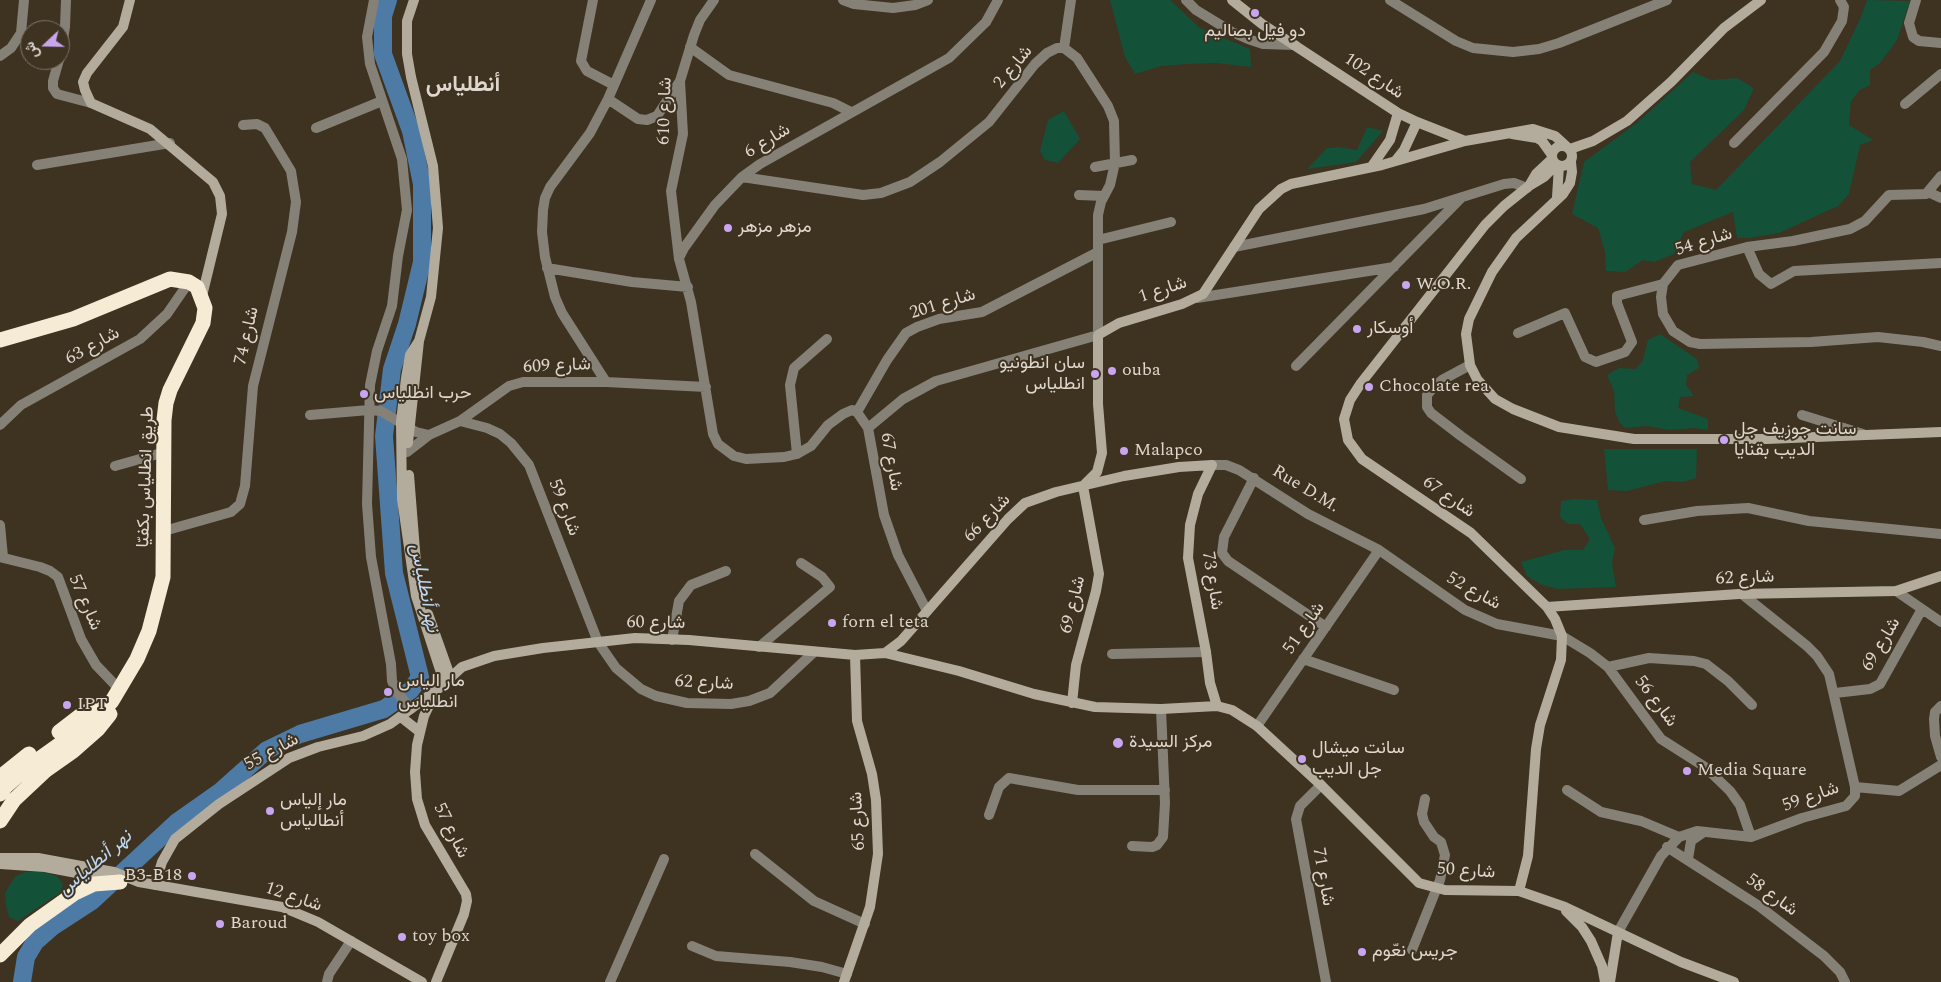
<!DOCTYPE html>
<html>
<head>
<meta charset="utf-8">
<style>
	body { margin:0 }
	#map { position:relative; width:1941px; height:982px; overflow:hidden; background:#3e3221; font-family:Spectral,Vazirmatn,serif }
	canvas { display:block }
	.north { position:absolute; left:20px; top:20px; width:50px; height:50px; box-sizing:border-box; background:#3e3221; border:1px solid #7e7466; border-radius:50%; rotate:249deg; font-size:14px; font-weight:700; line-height:20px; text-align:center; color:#dfd7cd }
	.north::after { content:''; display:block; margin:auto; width:18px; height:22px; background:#c8a5ef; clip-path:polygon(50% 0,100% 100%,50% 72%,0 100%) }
</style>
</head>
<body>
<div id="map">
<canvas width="1941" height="982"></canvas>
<div class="north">ش</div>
</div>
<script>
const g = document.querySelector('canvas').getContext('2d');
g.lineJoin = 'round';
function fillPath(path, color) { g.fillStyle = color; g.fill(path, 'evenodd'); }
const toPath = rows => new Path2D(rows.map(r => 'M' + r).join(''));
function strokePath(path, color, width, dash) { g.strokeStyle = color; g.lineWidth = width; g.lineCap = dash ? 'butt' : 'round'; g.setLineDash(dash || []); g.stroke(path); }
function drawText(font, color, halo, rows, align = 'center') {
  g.font = font + ' Spectral,Vazirmatn,serif'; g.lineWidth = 4; g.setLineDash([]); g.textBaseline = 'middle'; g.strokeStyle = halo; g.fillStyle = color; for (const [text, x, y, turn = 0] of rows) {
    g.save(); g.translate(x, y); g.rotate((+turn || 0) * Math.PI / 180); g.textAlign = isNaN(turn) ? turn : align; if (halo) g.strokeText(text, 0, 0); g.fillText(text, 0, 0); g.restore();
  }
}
const green = toPath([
	[1110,0,1170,0,1200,28,1250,49,1251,67,1216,63,1187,64,1161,66,1135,74,1125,57],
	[1867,0,1910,1,1897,40,1880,63,1870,70,1870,85,1860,90,1851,101,1849,125,1873,140,1860,145,1849,194,1838,206,1779,233,1749,238,1737,238,1733,212,1684,232,1674,254,1654,262,1643,260,1625,272,1606,271,1605,252,1598,228,1572,214,1584,162,1638,122,1693,72,1711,80,1737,78,1754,88,1744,110,1690,162,1692,184,1716,190,1840,61,1860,19],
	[1064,111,1080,139,1058,163,1045,160,1040,151,1048,120],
	[1367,127,1383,131,1356,162,1307,169,1327,148,1339,147,1357,150],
	[1660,334,1697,359,1699,368,1687,375,1686,385,1694,396,1680,397,1678,408,1708,419,1708,430,1694,428,1669,430,1647,426,1625,428,1619,422,1615,411,1614,391,1607,375,1619,368,1636,369,1643,360,1648,340],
	[1604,449,1697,449,1696,478,1683,482,1666,481,1627,491,1608,490],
	[1575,499,1597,500,1601,518,1615,548,1612,563,1616,587,1558,589,1542,585,1527,576,1521,562,1564,550,1583,550,1590,539,1580,524,1568,524,1560,517,1561,501],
	[25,872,42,872,57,876,63,884,61,892,18,921,9,917,6,906,5,893,15,877]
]);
const river = toPath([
	[22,982,26,957,35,942,52,927,92,901,177,822,221,791,267,750,300,734,384,709,411,690,420,677,394,573,384,436,392,369,407,324,422,262,422,184,411,131,383,54,383,16,388,0]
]);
const street = toPath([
	[374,0,367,37,370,64,402,159,407,210,398,256,392,306,377,351,370,385,367,504,371,557,391,664,392,681,397,692,411,709],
	[593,0,581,61,587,71,614,85],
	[714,0,700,20,694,35,680,81,683,134,671,191,679,259,691,302,713,434,718,444,734,456,746,459,784,457,797,454,811,446,828,425,843,414,852,410,857,412,868,428,884,515,898,555,927,611],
	[843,0,854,4,893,8,915,5,928,0],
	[1186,0,1196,10,1232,32,1248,39,1263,44,1295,45],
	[1390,0,1456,41,1473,48,1513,52,1539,49,1559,43,1667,0],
	[1916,0,1909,23,1913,37,1919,41,1941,43],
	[690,47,729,75,833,103,851,112],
	[1064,48,1071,0],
	[0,56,11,48,21,33,24,0],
	[60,58,65,27,66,0],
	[59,60,53,81,53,88,57,94,91,103],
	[608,99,638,119,647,120,657,116,680,81],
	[1905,104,1941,74],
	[316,128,382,101],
	[1734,143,1824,52,1842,21,1844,7,1840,0],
	[37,165,170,143],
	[1095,167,1132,160],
	[1941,176,1926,194,1889,195,1865,221,1850,229,1793,241,1747,247,1678,265,1663,284,1661,297,1663,314,1673,331,1690,342,1700,344,1811,342,1878,337,1923,342,1941,346],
	[742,177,863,195,881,193,910,182,940,162,989,122,1035,64,1047,53,1057,48,1064,48,1077,58,1108,106,1114,121,1115,163,1110,185,1101,202,1098,215,1098,335,936,381,903,399,868,428],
	[1928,192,1941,198],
	[1079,195,1104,196],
	[1098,240,1171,222],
	[1234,247,1424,209,1504,184,1514,183,1527,188],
	[1747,247,1759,274,1771,284,1794,271,1941,263],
	[679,258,684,248,715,205,742,177,760,164,949,58,986,22,998,0],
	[547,268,632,282,688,287],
	[1197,298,1394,267],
	[1518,333,1565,313,1585,357,1596,362,1625,352,1632,342,1617,303,1617,296,1663,284],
	[1470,365,1442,380,1433,388,1427,395,1427,407,1431,413,1461,436,1521,479],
	[1296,366,1461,198],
	[606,382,562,313,555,297,545,257,542,232,543,210,545,198,550,187,590,133,608,99,651,0],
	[857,412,887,360,906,333,917,327,939,319,982,312,1098,252],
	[310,415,369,410,381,411,416,432,429,435,460,421,509,386,523,382,606,382,706,387],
	[1802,415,1863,434],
	[460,421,487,428,500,434,511,443,529,465,598,642,616,668,641,689,656,696,687,703,731,704,749,701,770,693,814,652],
	[0,425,21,405,140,339,167,314,189,282],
	[407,452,429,435],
	[797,454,790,385,794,368,827,339],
	[1212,465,1226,465,1239,470,1308,514,1379,550,1465,610,1497,624,1562,636,1590,653,1608,667,1661,739,1705,767,1730,791,1740,805,1751,837],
	[115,466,165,452],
	[1254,478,1224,537,1222,553,1228,561,1326,627],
	[1644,520,1697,511,1748,508,1809,521,1941,534],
	[0,525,3,557],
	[164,531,231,512,240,504,245,486,253,386,292,232,296,202,291,171,265,128,257,124,243,125],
	[0,557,40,567,50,571,58,577,81,639,96,665,119,689],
	[1896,591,1941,622],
	[672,640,679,601,691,585,726,571],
	[759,647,830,587,822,577,801,563],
	[1112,654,1206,652],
	[1303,659,1394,690],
	[1608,667,1649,658,1694,661,1706,664,1728,681,1752,705],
	[1835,693,1870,689,1880,684,1922,609],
	[1941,706,1935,712,1934,719,1935,736,1941,757],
	[1257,726,1379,550],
	[1321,785,1300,806,1296,819,1326,982],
	[1855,787,1899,791,1941,765],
	[1567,790,1601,812,1641,821,1679,837],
	[989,815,999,787,1009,778,1078,790,1165,790],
	[1132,846,1152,847,1157,845,1163,837,1165,803,1161,709],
	[1667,847,1759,906,1824,956,1840,972,1845,982],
	[755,854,814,901,865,924],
	[1688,859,1691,841,1704,832],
	[1618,932,1661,856,1679,837,1697,831,1751,837,1802,818,1846,806,1855,796,1855,787,1829,674,1817,656,1807,646,1742,594],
	[692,946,716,956,790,962,822,967,847,974],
	[1412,950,1440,880,1445,855,1441,842,1434,837,1424,822,1422,814,1425,799],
	[327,982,329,974,351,941],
	[610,982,664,859]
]);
const secondary = toPath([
	[130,0,123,27,87,73,83,82,85,90,91,103,150,129,213,182,220,196,222,214,202,296],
	[414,0,407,21,407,54,411,77,433,166,438,228,431,297,419,341,410,355,406,378,401,422,402,499,416,596,444,682],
	[1232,0,1262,24,1398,113,1417,122,1465,141,1533,129,1555,136,1567,147],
	[1512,134,1537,138,1542,141,1552,155],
	'1552 156a10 10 0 1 1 20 0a10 10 0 1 1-20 0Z',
	[1570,149,1593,141,1627,121,1671,82,1724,28,1761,0],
	[1396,160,1404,150,1417,122],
	[1571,162,1572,172,1570,183,1563,194,1516,238,1492,272,1469,319,1466,334,1470,365,1477,379,1495,399,1513,409,1559,427,1634,439,1766,439,1941,432],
	[1372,166,1390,140,1398,113],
	[1529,186,1536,174,1552,159],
	[1557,197,1559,166],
	[408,443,419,341],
	[1212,465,1198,494,1190,525,1188,558,1206,652,1210,683,1217,706],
	[409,475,416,563],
	[1547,607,1739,594,1896,591,1941,576],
	[428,614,450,676],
	[885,653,901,641,1008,519,1025,503,1056,492,1124,476,1179,467,1212,465],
	[435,693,424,716,417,745,415,772,417,799,425,825,466,894,467,901,464,914,436,982],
	[1072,703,1076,665,1096,591,1099,574,1083,486,1097,472,1102,453,1098,404,1098,335,1119,323,1182,304,1203,294,1259,209,1281,189,1291,184,1382,165,1465,141],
	[401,717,420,732],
	[0,858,38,858,92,868,114,872,139,882,282,907,318,922,422,982],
	[0,864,45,867,108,879],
	[155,885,162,862,175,839,219,804,289,758,318,747,363,736,390,724,438,689,462,667,494,656,543,648,635,638,689,640,855,655,885,653,959,671,1034,694,1095,707,1161,709,1217,706,1232,710,1257,726,1321,785,1419,883,1445,890,1519,891,1565,907,1681,962,1734,982],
	[1519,891,1528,856,1536,749,1540,725,1561,660,1562,636,1555,619,1547,607,1471,533,1362,459,1348,440,1344,419,1350,400,1361,383,1485,225,1504,206,1529,186,1544,177,1556,165],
	[1566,911,1582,927,1591,941,1602,966,1605,982],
	[844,982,870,907,878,854,876,800,872,774,857,721,855,655],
	[1610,982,1618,932]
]);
const highway = toPath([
	[0,340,73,319,170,279,189,282,197,287,205,308,203,323,170,390,166,403,164,420,163,577,149,631,137,659,112,701,95,719,29,766,6,786,0,794],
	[59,732,85,712,103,704],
	[0,777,29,754],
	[0,821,14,800,46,770,73,751,98,729,110,714],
	[0,955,30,925,75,893,94,884,120,882]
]);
const markers = [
	[1255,13,5,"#c8a5ef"],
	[728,228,5,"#c8a5ef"],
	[1406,285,5,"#c8a5ef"],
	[1357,329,5,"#c8a5ef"],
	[1112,371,5,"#c8a5ef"],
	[1095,374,5,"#c8a5ef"],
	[1369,387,5,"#c8a5ef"],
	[364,394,5,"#c8a5ef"],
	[1724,440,5,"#c8a5ef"],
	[1124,451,5,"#c8a5ef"],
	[832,623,5,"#c8a5ef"],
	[388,692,5,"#c8a5ef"],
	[67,705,5,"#c8a5ef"],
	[1118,743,6,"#c8a5ef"],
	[1302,759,5,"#c8a5ef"],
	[1687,771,5,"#c8a5ef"],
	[270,811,5,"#c8a5ef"],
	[192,876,5,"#c8a5ef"],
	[220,924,5,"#c8a5ef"],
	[402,937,5,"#c8a5ef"],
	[1362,952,5,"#c8a5ef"]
];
const poiNames = [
	["دو فيل بصاليم",1255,32,"center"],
	["مزهر مزهر",738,228],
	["W.O.R.",1416,285],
	["أوسكار",1367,329],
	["سان انطونيو",1085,364,"right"],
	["انطلياس",1085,385,"right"],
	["ouba",1122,371],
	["Chocolate rea",1379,387],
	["حرب انطلياس",374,394],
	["سانت جوزيف جل",1734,430],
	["الديب بقنايا",1734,451],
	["Malapco",1134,451],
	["forn el teta",842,623],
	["مار الياس",398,682],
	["انطلياس",398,703],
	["IPT",77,705],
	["مركز السيدة",1129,743],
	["سانت ميشال",1312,749],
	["جل الديب",1312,770],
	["Media Square",1697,771],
	["مار إلياس",280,801],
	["أنطالياس",280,822],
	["B3-B18",182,876,"right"],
	["Baroud",230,924],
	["toy box",412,937],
	["جريس نعّوم",1372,952]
];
const streetNames = [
	["شارع 2",1014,68,-50],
	["شارع 102",1373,77,34],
	["شارع 610",666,111,-88],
	["شارع 6",768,142,-31],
	["شارع 54",1704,243,-17],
	["شارع 1",1163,291,-18],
	["شارع 201",943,305,-17],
	["شارع 74",248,336,-77],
	["شارع 63",93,347,-29],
	["شارع 609",557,367,-2],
	["شارع 67",890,462,80],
	["طريق انطلياس بكفيّا",147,477,-88],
	["Rue D.M.",1305,490,31],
	["شارع 67",1448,498,35],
	["شارع 59",563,508,69],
	["شارع 66",988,519,-46],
	["شارع 62",1745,579,-2],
	["شارع 73",1211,581,81],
	["شارع 52",1473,592,29],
	["شارع 57",84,603,67],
	["شارع 69",1074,605,-76],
	["شارع 60",656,624,1],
	["شارع 51",1305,629,-55],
	["شارع 69",1882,645,-59],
	["شارع 62",704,684,3],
	["شارع 56",1655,702,53],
	["شارع 55",272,753,-28],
	["شارع 59",1811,798,-19],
	["شارع 65",859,821,-93],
	["شارع 57",450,831,64],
	["شارع 50",1466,872,4],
	["شارع 71",1322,877,80],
	["شارع 58",1771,896,36],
	["شارع 12",293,898,19]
];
const waterNames = [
	["نهر أنطلياس",423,588,79],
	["نهر أنطلياس",96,864,-40]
];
const districtNames = [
	["أنطلياس",463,87]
];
fillPath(green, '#145139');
strokePath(river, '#4d7ba6', 18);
strokePath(street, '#858177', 10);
strokePath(secondary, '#b3ac9d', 10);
strokePath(highway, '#f6ebd4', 15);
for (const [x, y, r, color] of markers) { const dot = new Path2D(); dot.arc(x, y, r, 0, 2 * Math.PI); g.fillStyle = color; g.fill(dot); strokePath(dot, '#3e3221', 2); }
drawText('18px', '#dfd7cd', '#3e3221', poiNames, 'left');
drawText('18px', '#dfd7cd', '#3e3221', streetNames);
drawText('italic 19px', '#bed8f2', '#3e3221', waterNames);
drawText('bold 22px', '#dfd7cd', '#3e3221', districtNames);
</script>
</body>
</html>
